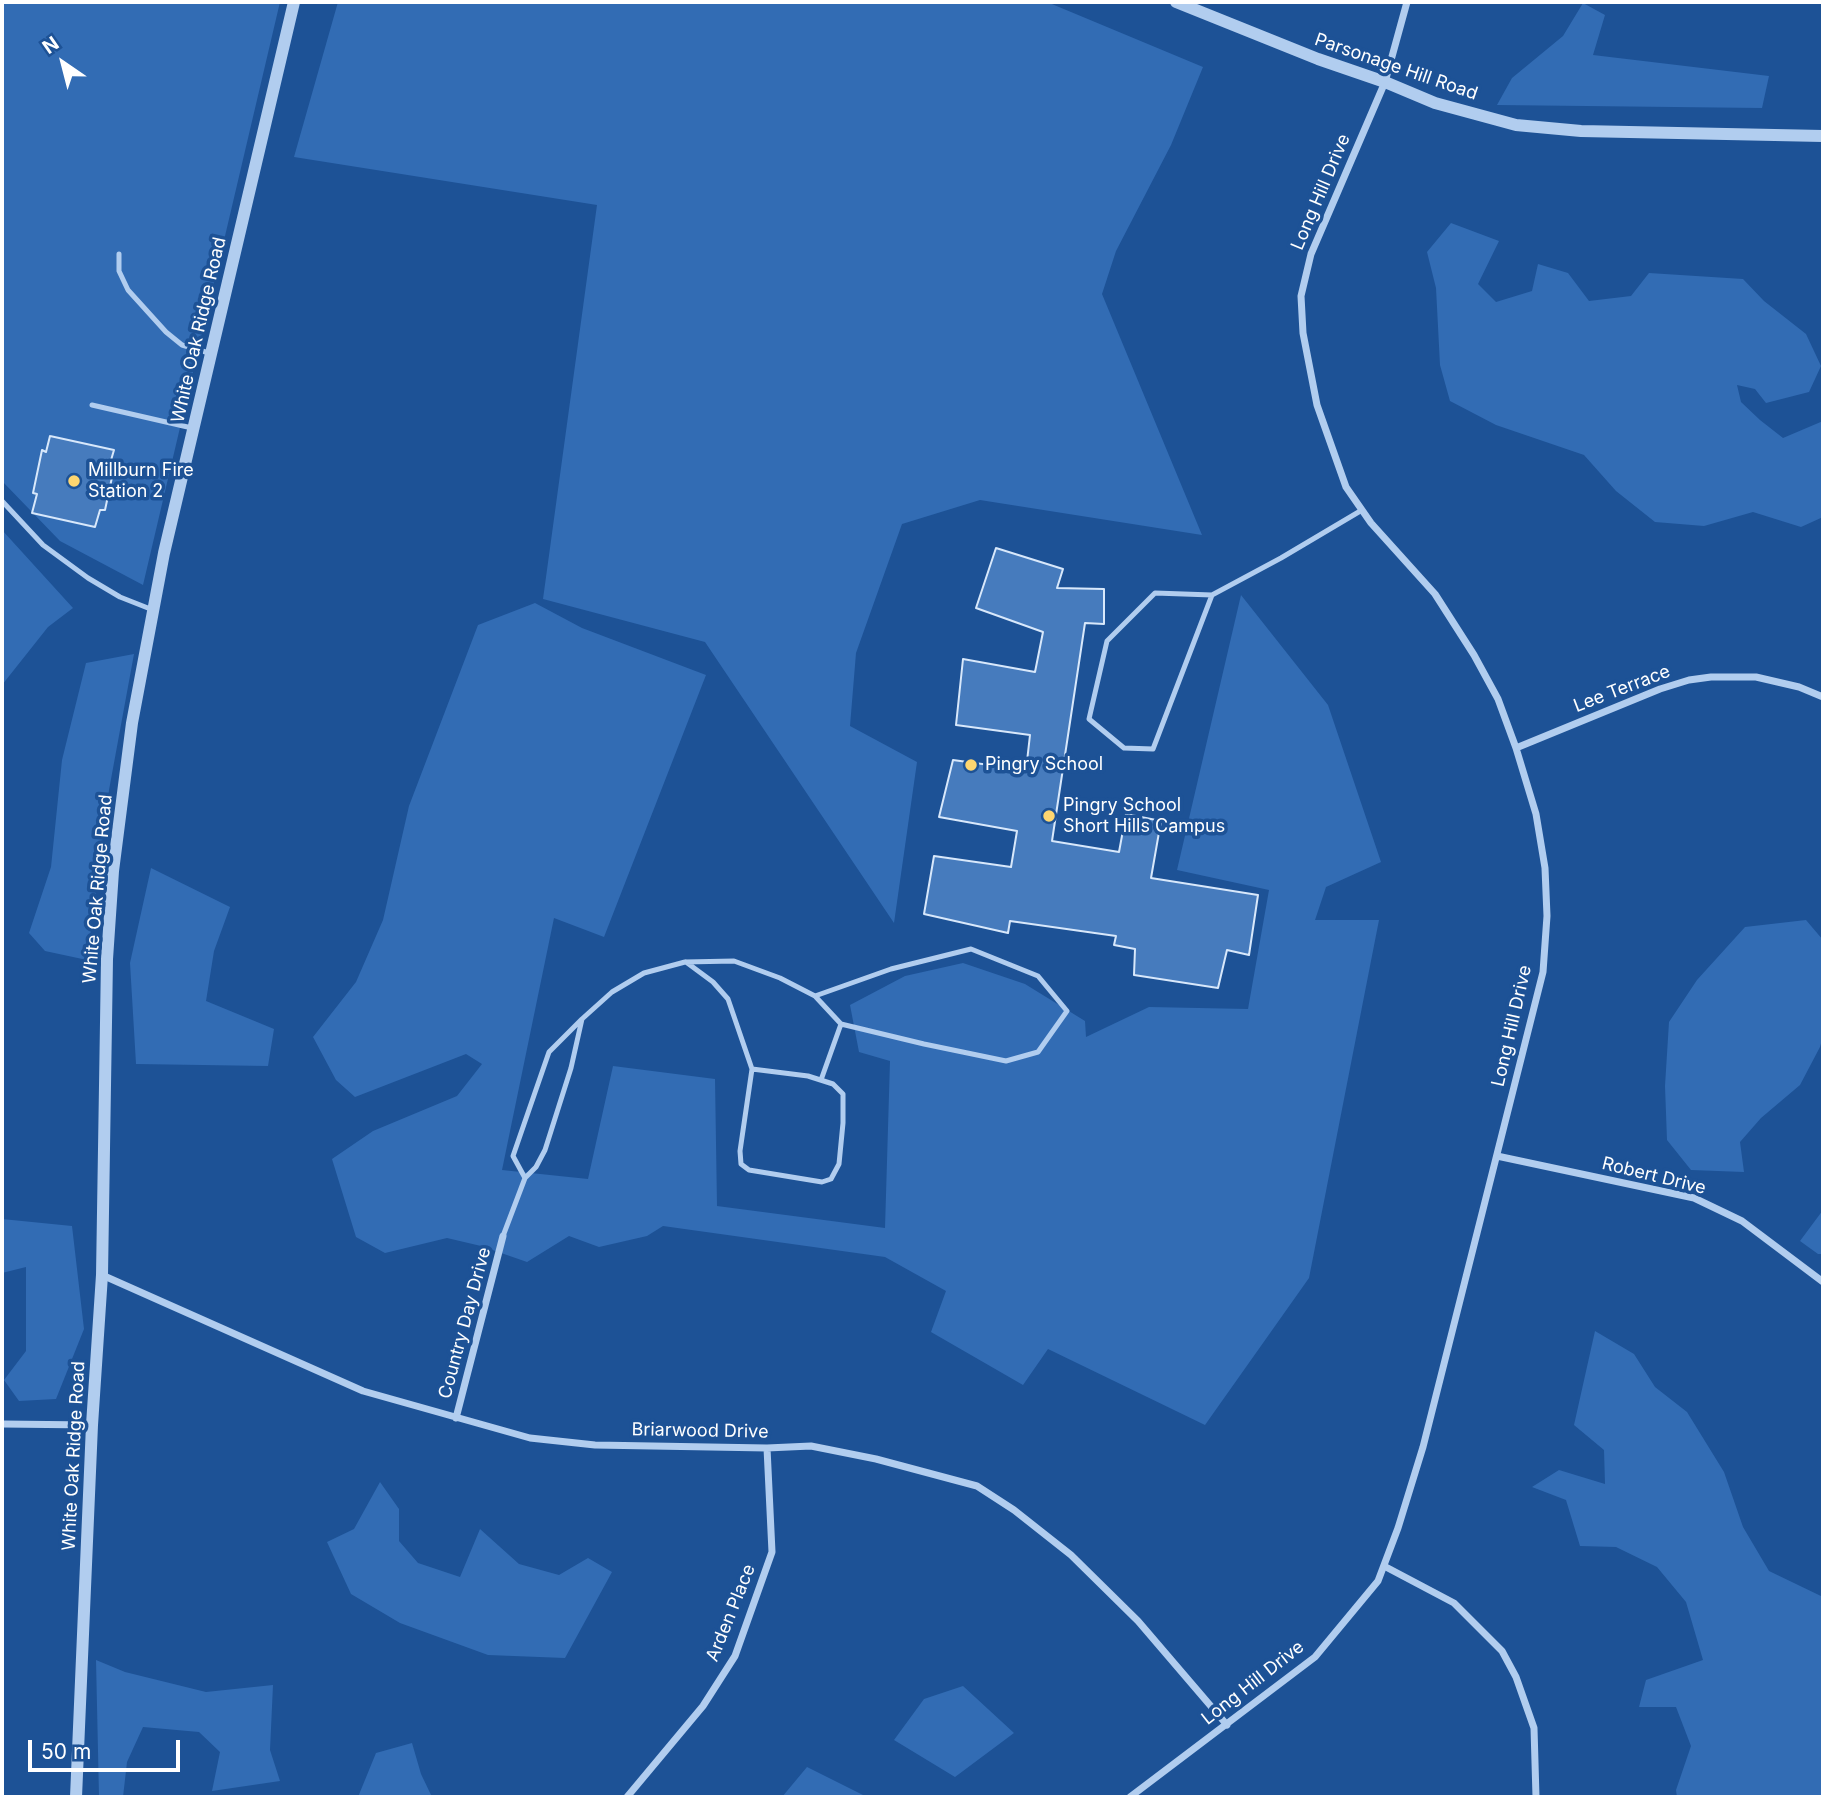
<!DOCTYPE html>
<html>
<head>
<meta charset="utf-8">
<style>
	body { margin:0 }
	#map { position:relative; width:1825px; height:1799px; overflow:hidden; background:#1d5296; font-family:Inter,sans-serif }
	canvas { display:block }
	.frame { position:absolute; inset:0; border:4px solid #fff; pointer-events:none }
	.north { position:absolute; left:28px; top:28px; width:70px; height:70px; -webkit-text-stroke:5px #1d5296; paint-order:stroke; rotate:325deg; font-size:19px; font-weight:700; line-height:28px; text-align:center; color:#fff }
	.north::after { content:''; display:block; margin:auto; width:24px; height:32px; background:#fff; clip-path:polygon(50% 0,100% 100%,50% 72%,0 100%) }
	.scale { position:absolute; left:28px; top:1740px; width:152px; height:32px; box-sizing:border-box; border:4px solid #fff; border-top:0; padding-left:9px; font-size:21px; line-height:24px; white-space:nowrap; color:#fff; -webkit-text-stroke:5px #1d5296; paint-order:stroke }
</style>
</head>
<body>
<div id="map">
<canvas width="1825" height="1799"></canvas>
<div class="frame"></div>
<div class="north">N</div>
<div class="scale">50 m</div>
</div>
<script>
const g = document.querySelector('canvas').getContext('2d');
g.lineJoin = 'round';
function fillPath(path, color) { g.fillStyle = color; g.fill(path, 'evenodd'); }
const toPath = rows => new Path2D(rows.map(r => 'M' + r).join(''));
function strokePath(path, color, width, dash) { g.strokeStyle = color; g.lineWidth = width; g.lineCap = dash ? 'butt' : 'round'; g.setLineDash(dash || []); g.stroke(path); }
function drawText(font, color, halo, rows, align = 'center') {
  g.font = font + ' Inter,sans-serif'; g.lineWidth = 7; g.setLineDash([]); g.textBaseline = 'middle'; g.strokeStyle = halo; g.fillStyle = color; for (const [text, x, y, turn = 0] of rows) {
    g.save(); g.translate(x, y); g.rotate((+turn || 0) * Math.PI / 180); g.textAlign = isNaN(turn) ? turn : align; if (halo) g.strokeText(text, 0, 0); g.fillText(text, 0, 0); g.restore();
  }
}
const green = toPath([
	[2,2,280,2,143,585,60,541,2,481],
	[338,2,1047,2,1203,67,1171,145,1116,251,1102,294,1202,535,980,500,902,524,856,653,850,726,917,762,894,923,705,642,543,599,597,205,294,157],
	[1583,3,1605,15,1593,55,1769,76,1762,108,1497,105,1512,78,1563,36],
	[1451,223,1499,241,1478,284,1496,302,1532,291,1538,264,1568,273,1589,301,1631,296,1649,273,1743,279,1764,301,1806,334,1821,366,1809,392,1766,403,1755,389,1737,385,1741,402,1760,420,1783,438,1823,421,1823,517,1801,527,1753,512,1704,526,1655,522,1616,491,1584,455,1496,425,1450,401,1440,365,1436,288,1427,252],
	[2,530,73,608,48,627,2,685],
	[1241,595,1328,705,1381,862,1326,887,1315,920,1379,920,1309,1278,1205,1425,1048,1349,1023,1385,931,1332,946,1291,885,1257,663,1226,647,1236,599,1247,569,1236,527,1262,481,1246,447,1238,385,1253,356,1237,332,1159,373,1131,457,1096,482,1064,466,1054,355,1097,336,1080,313,1037,356,982,383,920,409,806,478,625,535,603,582,628,706,675,604,937,554,918,502,1170,588,1179,613,1066,715,1079,717,1206,885,1228,890,1061,859,1052,850,1005,905,976,963,963,1025,984,1085,1021,1086,1037,1149,1007,1248,1009,1269,890,1177,870],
	[134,654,109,790,87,960,45,951,29,933,51,867,62,760,86,663],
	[151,868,230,907,214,951,206,1001,274,1029,268,1066,136,1064,130,963],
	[1806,920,1823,940,1823,1036,1820,1047,1800,1085,1761,1118,1740,1142,1744,1172,1691,1170,1667,1140,1665,1086,1669,1022,1697,980,1745,927],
	[1823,1210,1823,1254,1818,1254,1800,1241],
	[2,1219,72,1226,84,1329,56,1399,19,1401,4,1380,26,1351,26,1267,2,1273],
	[1595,1331,1634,1354,1655,1387,1687,1412,1724,1472,1743,1527,1769,1571,1823,1597,1823,1797,1677,1797,1676,1790,1691,1746,1676,1707,1639,1707,1646,1680,1703,1660,1686,1602,1657,1567,1616,1547,1580,1546,1566,1500,1532,1487,1559,1470,1605,1484,1604,1450,1574,1425],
	[380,1482,399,1509,399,1541,418,1563,460,1577,480,1529,519,1564,559,1575,588,1558,612,1572,565,1658,488,1655,400,1623,351,1594,327,1542,354,1529],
	[96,1660,125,1672,206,1692,273,1685,270,1750,280,1781,212,1791,220,1752,199,1732,143,1727,127,1762,123,1797,99,1797],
	[963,1686,1014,1733,955,1777,894,1740,924,1699],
	[412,1743,421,1774,432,1797,358,1797,376,1753],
	[807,1767,867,1797,782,1797]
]);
const building = toPath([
	[50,436,114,450,109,467,114,468,105,510,100,510,95,527,32,513,37,494,33,493,42,450,46,452,50,436],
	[996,548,1063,569,1057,588,1104,589,1104,624,1085,623,1052,841,1119,852,1126,814,1161,821,1151,878,1258,895,1249,955,1227,950,1218,988,1134,975,1135,949,1114,945,1116,936,1010,921,1008,933,924,914,934,856,1011,867,1017,831,939,817,953,760,1026,770,1030,735,956,725,963,659,1035,672,1043,632,976,608,996,548]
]);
const service = toPath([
	[119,254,119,271,128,290,166,332,182,345,209,353],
	[92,405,192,428],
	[2,501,43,545,88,578,120,597,153,610],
	[1212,595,1153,749,1124,748,1089,719,1107,641,1155,593,1212,595,1281,558,1362,510],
	[686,962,713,982,728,999,752,1069,740,1151,741,1164,749,1170,822,1182,831,1179,839,1164,843,1123,843,1094,833,1084,808,1076,752,1069],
	[582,1019,612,992,644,973,685,962,734,961,780,978,815,996,841,1024,924,1044,1006,1061,1038,1052,1067,1011,1038,976,971,949,891,969,815,996],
	[821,1080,841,1024],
	[503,1236,525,1178,536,1167,545,1150,571,1068,582,1019,549,1052,513,1156,525,1178]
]);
const minor = toPath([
	[1516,748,1660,689,1689,680,1711,677,1756,677,1799,687,1823,697],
	[1497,1156,1694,1198,1742,1221,1823,1282],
	[102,1275,363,1391,530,1438,595,1445,767,1448,811,1446,876,1459,977,1486,1014,1510,1071,1555,1138,1621,1227,1725],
	[456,1418,503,1236],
	[2,1424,92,1425],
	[1384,1566,1454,1603,1502,1651,1516,1677,1534,1728,1536,1797],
	[627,1797,703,1706,735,1656,772,1552,767,1448],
	[1130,1797,1315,1657,1378,1581,1398,1528,1423,1447,1543,972,1547,916,1545,868,1536,814,1516,748,1498,699,1474,655,1435,594,1371,523,1346,487,1317,405,1303,333,1301,296,1311,254,1385,82,1407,2]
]);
const tertiary = toPath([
	[1176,2,1318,59,1385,82,1435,103,1516,125,1581,131,1823,136],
	[76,1797,92,1425,102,1275,107,959,113,871,132,723,164,553,294,2]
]);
const markers = [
	[74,481,7,"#fed670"],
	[971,765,7,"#fed670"],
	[1049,816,7,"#fed670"]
];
const streetNames = [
	["Parsonage Hill Road",1396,67,19],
	["Long Hill Drive",1321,192,-67],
	["White Oak Ridge Road",199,330,-77],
	["Lee Terrace",1622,689,-21],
	["White Oak Ridge Road",98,889,-85],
	["Long Hill Drive",1512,1026,-77],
	["Robert Drive",1654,1176,14],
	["Country Day Drive",465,1323,-75],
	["Briarwood Drive",700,1431,1],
	["White Oak Ridge Road",74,1456,-87],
	["Arden Place",731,1613,-68],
	["Long Hill Drive",1253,1683,-38]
];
const poiNames = [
	["Millburn Fire",88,471],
	["Station 2",88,492],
	["Pingry School",985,765],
	["Pingry School",1063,806],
	["Short Hills Campus",1063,827]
];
fillPath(green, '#326cb4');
fillPath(building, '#467bbd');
strokePath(building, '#d8e8fb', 2);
strokePath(service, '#b1cdef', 5);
strokePath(minor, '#b1cdef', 7);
strokePath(tertiary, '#b1cdef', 12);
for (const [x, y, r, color] of markers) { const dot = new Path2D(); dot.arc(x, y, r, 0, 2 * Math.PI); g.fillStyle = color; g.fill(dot); strokePath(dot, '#1d5296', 2.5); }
drawText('18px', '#fff', '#1d5296', streetNames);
drawText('18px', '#fff', '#1d5296', poiNames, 'left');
</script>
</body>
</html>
